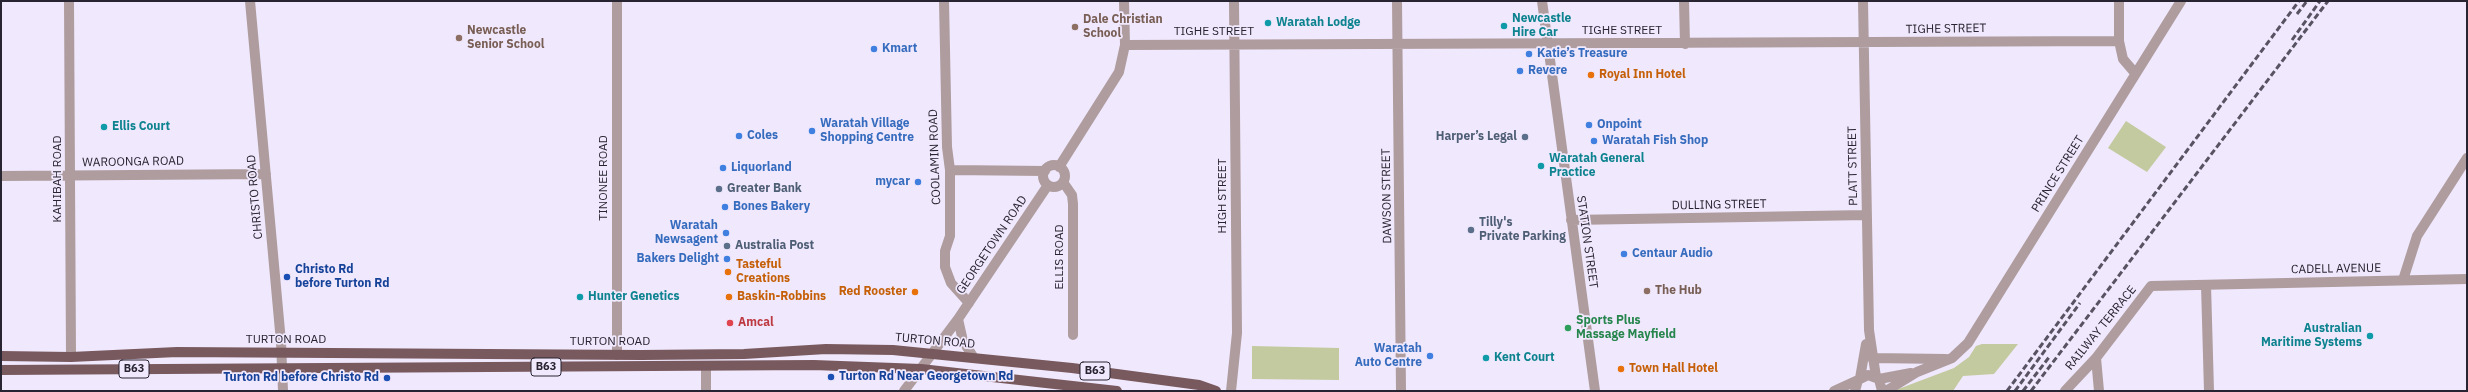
<!DOCTYPE html>
<html>
<head>
<meta charset="utf-8">
<style>
	body { margin:0 }
	#map { position:relative; width:2468px; height:392px; overflow:hidden; background:#f0e8fd; font-family:"IBM Plex Sans",sans-serif }
	canvas { display:block }
	.frame { position:absolute; inset:0; border:2px solid #292431; pointer-events:none }
</style>
</head>
<body>
<div id="map">
<canvas width="2468" height="392"></canvas>
<div class="frame"></div>
</div>
<script>
const g = document.querySelector('canvas').getContext('2d');
g.lineJoin = 'round';
function fillPath(path, color) { g.fillStyle = color; g.fill(path, 'evenodd'); }
const toPath = rows => new Path2D(rows.map(r => 'M' + r).join(''));
function strokePath(path, color, width, dash) { g.strokeStyle = color; g.lineWidth = width; g.lineCap = dash ? 'butt' : 'round'; g.setLineDash(dash || []); g.stroke(path); }
function drawText(font, color, halo, rows, align = 'center') {
  g.font = font + ' "IBM Plex Sans",sans-serif'; g.lineWidth = 3.5; g.setLineDash([]); g.textBaseline = 'middle'; g.strokeStyle = halo; g.fillStyle = color; for (const [text, x, y, turn = 0] of rows) {
    g.save(); g.translate(x, y); g.rotate((+turn || 0) * Math.PI / 180); g.textAlign = isNaN(turn) ? turn : align; if (halo) g.strokeText(text, 0, 0); g.fillText(text, 0, 0); g.restore();
  }
}
const green = toPath([
	[2126,121,2166,147,2147,172,2108,148],
	[1982,344,2018,344,1994,374,1963,376,1953,391,1893,391,1954,368,1969,357,1976,346],
	[1252,346,1339,348,1339,380,1252,379]
]);
const minor = toPath([
	[69,1,71,357],
	[250,1,281,342,283,391],
	[617,1,617,355],
	[944,1,947,147,950,170,950,236,945,251,945,267,951,283,969,303],
	[1397,1,1401,391],
	[1542,1,1595,391],
	[1684,1,1685,44],
	[1863,1,1869,330,1876,377],
	[2119,1,2119,41,2123,59,2135,73],
	[1125,45,2119,41],
	'1043 176a11 11 0 1 1 22 0a11 11 0 1 1-22 0Z',
	[1059,167,1119,72,1125,45,1124,1],
	[950,170,1045,171],
	[1,176,266,174],
	[1063,182,1072,195,1073,204,1073,335],
	[1571,220,1867,215],
	[2403,280,2417,236,2467,158],
	[2206,285,2209,391],
	[958,319,963,341,974,358],
	[1872,358,1946,359],
	[2096,358,2099,391],
	[706,366,706,391],
	[1860,378,1866,344],
	[1879,379,1911,373],
	[904,391,958,319,1048,185],
	[1231,391,1237,333,1234,1],
	[1834,391,1858,380],
	[1855,391,1858,380,1868,375,1879,379,1882,391],
	[1886,391,1917,372,1952,358,1968,343,2181,1],
	[2065,391,2096,358,2151,286,2467,279]
]);
const major = toPath([
	[1,356,71,357,177,352,641,355,744,354,826,349,893,350,1072,368,1199,385,1216,391],
	[1,370,814,365,921,369,1117,391]
]);
const rail = toPath([
	[2297,14,2307,1],
	[2292,40,2320,1],
	[2007,391,2299,1],
	[2015,391,2080,303],
	[2023,391,2050,356],
	[2031,391,2328,1]
]);
const markers = [
	[1268,23,4,"#0f9aa8"],
	[1504,26,4,"#0f9aa8"],
	[1075,27,4,"#8d6e63"],
	[459,38,4,"#8d6e63"],
	[874,49,4,"#3f7fe0"],
	[1529,54,4,"#3f7fe0"],
	[1520,71,4,"#3f7fe0"],
	[1591,75,4,"#e8710a"],
	[1589,125,4,"#3f7fe0"],
	[104,127,4,"#0f9aa8"],
	[812,131,4,"#3f7fe0"],
	[739,136,4,"#3f7fe0"],
	[1525,137,4,"#5c6f8a"],
	[1594,141,4,"#3f7fe0"],
	[1541,166,4,"#0f9aa8"],
	[723,168,4,"#3f7fe0"],
	[918,182,4,"#3f7fe0"],
	[719,189,4,"#5c6f8a"],
	[725,207,4,"#3f7fe0"],
	[1471,230,4,"#5c6f8a"],
	[726,233,4,"#3f7fe0"],
	[727,246,4,"#5c6f8a"],
	[1624,254,4,"#3f7fe0"],
	[727,259,4,"#3f7fe0"],
	[728,272,4,"#e8710a"],
	[287,277,4,"#1a4fb4"],
	[1647,291,4,"#8d6e63"],
	[915,292,4,"#e8710a"],
	[580,297,4,"#0f9aa8"],
	[729,297,4,"#e8710a"],
	[730,323,4,"#e0444e"],
	[1568,328,4,"#2e9e5b"],
	[2370,336,4,"#0f9aa8"],
	[1430,356,4,"#3f7fe0"],
	[1486,358,4,"#0f9aa8"],
	[1621,369,4,"#e8710a"],
	[831,377,4,"#1a4fb4"],
	[387,378,4,"#1a4fb4"]
];
const shields = [
	[546,367,30],
	[134,369,30],
	[1095,371,30]
];
const shieldNames = [
	["B63",546,367],
	["B63",134,369],
	["B63",1095,371]
];
const cultureNames = [
	["Newcastle",1512,19],
	["Hire Car",1512,33],
	["Waratah Lodge",1276,23],
	["Ellis Court",112,127],
	["Waratah General",1549,159],
	["Practice",1549,173],
	["Hunter Genetics",588,297],
	["Australian",2362,329,"right"],
	["Maritime Systems",2362,343,"right"],
	["Kent Court",1494,358]
];
const educationNames = [
	["Dale Christian",1083,20],
	["School",1083,34],
	["Newcastle",467,31],
	["Senior School",467,45],
	["The Hub",1655,291]
];
const streetNames = [
	["TIGHE STREET",1946,29,-1],
	["TIGHE STREET",1622,31],
	["TIGHE STREET",1214,32],
	["COOLAMIN ROAD",935,157,-92],
	["WAROONGA ROAD",133,162,-1],
	["PLATT STREET",1853,166,-91],
	["PRINCE STREET",2058,174,-58],
	["TINONEE ROAD",604,178,-90],
	["KAHIBAH ROAD",58,179,-90],
	["HIGH STREET",1223,196,-90],
	["DAWSON STREET",1387,196,-91],
	["CHRISTO ROAD",255,197,-95],
	["DULLING STREET",1719,205,-1],
	["STATION STREET",1587,242,82],
	["GEORGETOWN ROAD",992,245,-56],
	["ELLIS ROAD",1060,257,-90],
	["CADELL AVENUE",2336,269,-1],
	["RAILWAY TERRACE",2101,328,-51],
	["TURTON ROAD",286,340],
	["TURTON ROAD",935,341,5],
	["TURTON ROAD",610,342]
];
const shopNames = [
	["Kmart",882,49],
	["Katie’s Treasure",1537,54],
	["Revere",1528,71],
	["Waratah Village",820,124],
	["Shopping Centre",820,138],
	["Onpoint",1597,125],
	["Coles",747,136],
	["Waratah Fish Shop",1602,141],
	["Liquorland",731,168],
	["mycar",910,182,"right"],
	["Bones Bakery",733,207],
	["Waratah",718,226,"right"],
	["Newsagent",718,240,"right"],
	["Centaur Audio",1632,254],
	["Bakers Delight",719,259,"right"],
	["Waratah",1422,349,"right"],
	["Auto Centre",1422,363,"right"]
];
const foodNames = [
	["Royal Inn Hotel",1599,75],
	["Tasteful",736,265],
	["Creations",736,279],
	["Red Rooster",907,292,"right"],
	["Baskin-Robbins",737,297],
	["Town Hall Hotel",1629,369]
];
const serviceNames = [
	["Harper’s Legal",1517,137,"right"],
	["Greater Bank",727,189],
	["Tilly's",1479,223],
	["Private Parking",1479,237],
	["Australia Post",735,246]
];
const transitNames = [
	["Christo Rd",295,270],
	["before Turton Rd",295,284],
	["Turton Rd Near Georgetown Rd",839,377],
	["Turton Rd before Christo Rd",379,378,"right"]
];
const leisureNames = [
	["Sports Plus",1576,321],
	["Massage Mayfield",1576,335]
];
const healthNames = [
	["Amcal",738,323]
];
fillPath(green, '#c4ca9f');
strokePath(minor, '#ae9c9e', 10);
strokePath(major, '#78595e', 10);
strokePath(rail, '#585362', 3, [6, 3]);
for (const [x, y, r, color] of markers) { const dot = new Path2D(); dot.arc(x, y, r, 0, 2 * Math.PI); g.fillStyle = color; g.fill(dot); strokePath(dot, '#f0e8fd', 1.5); }
for (const [x, y, w] of shields) { const box = new Path2D(); box.roundRect(x - w / 2, y - 9, w, 18, 3); g.fillStyle = '#f0e8fd'; g.fill(box); strokePath(box, '#292431', 1); }
drawText('bold 11px', '#292431', null, shieldNames);
drawText('bold 12px', '#0d838f', '#f0e8fd', cultureNames, 'left');
drawText('bold 12px', '#785e54', '#f0e8fd', educationNames, 'left');
drawText('12px', '#292431', '#f0e8fd', streetNames);
drawText('bold 12px', '#366cbe', '#f0e8fd', shopNames, 'left');
drawText('bold 12px', '#c56008', '#f0e8fd', foodNames, 'left');
drawText('bold 12px', '#4e5e75', '#f0e8fd', serviceNames, 'left');
drawText('bold 12px', '#164399', '#f0e8fd', transitNames, 'left');
drawText('bold 12px', '#27864d', '#f0e8fd', leisureNames, 'left');
drawText('bold 12px', '#be3a42', '#f0e8fd', healthNames, 'left');
</script>
</body>
</html>
